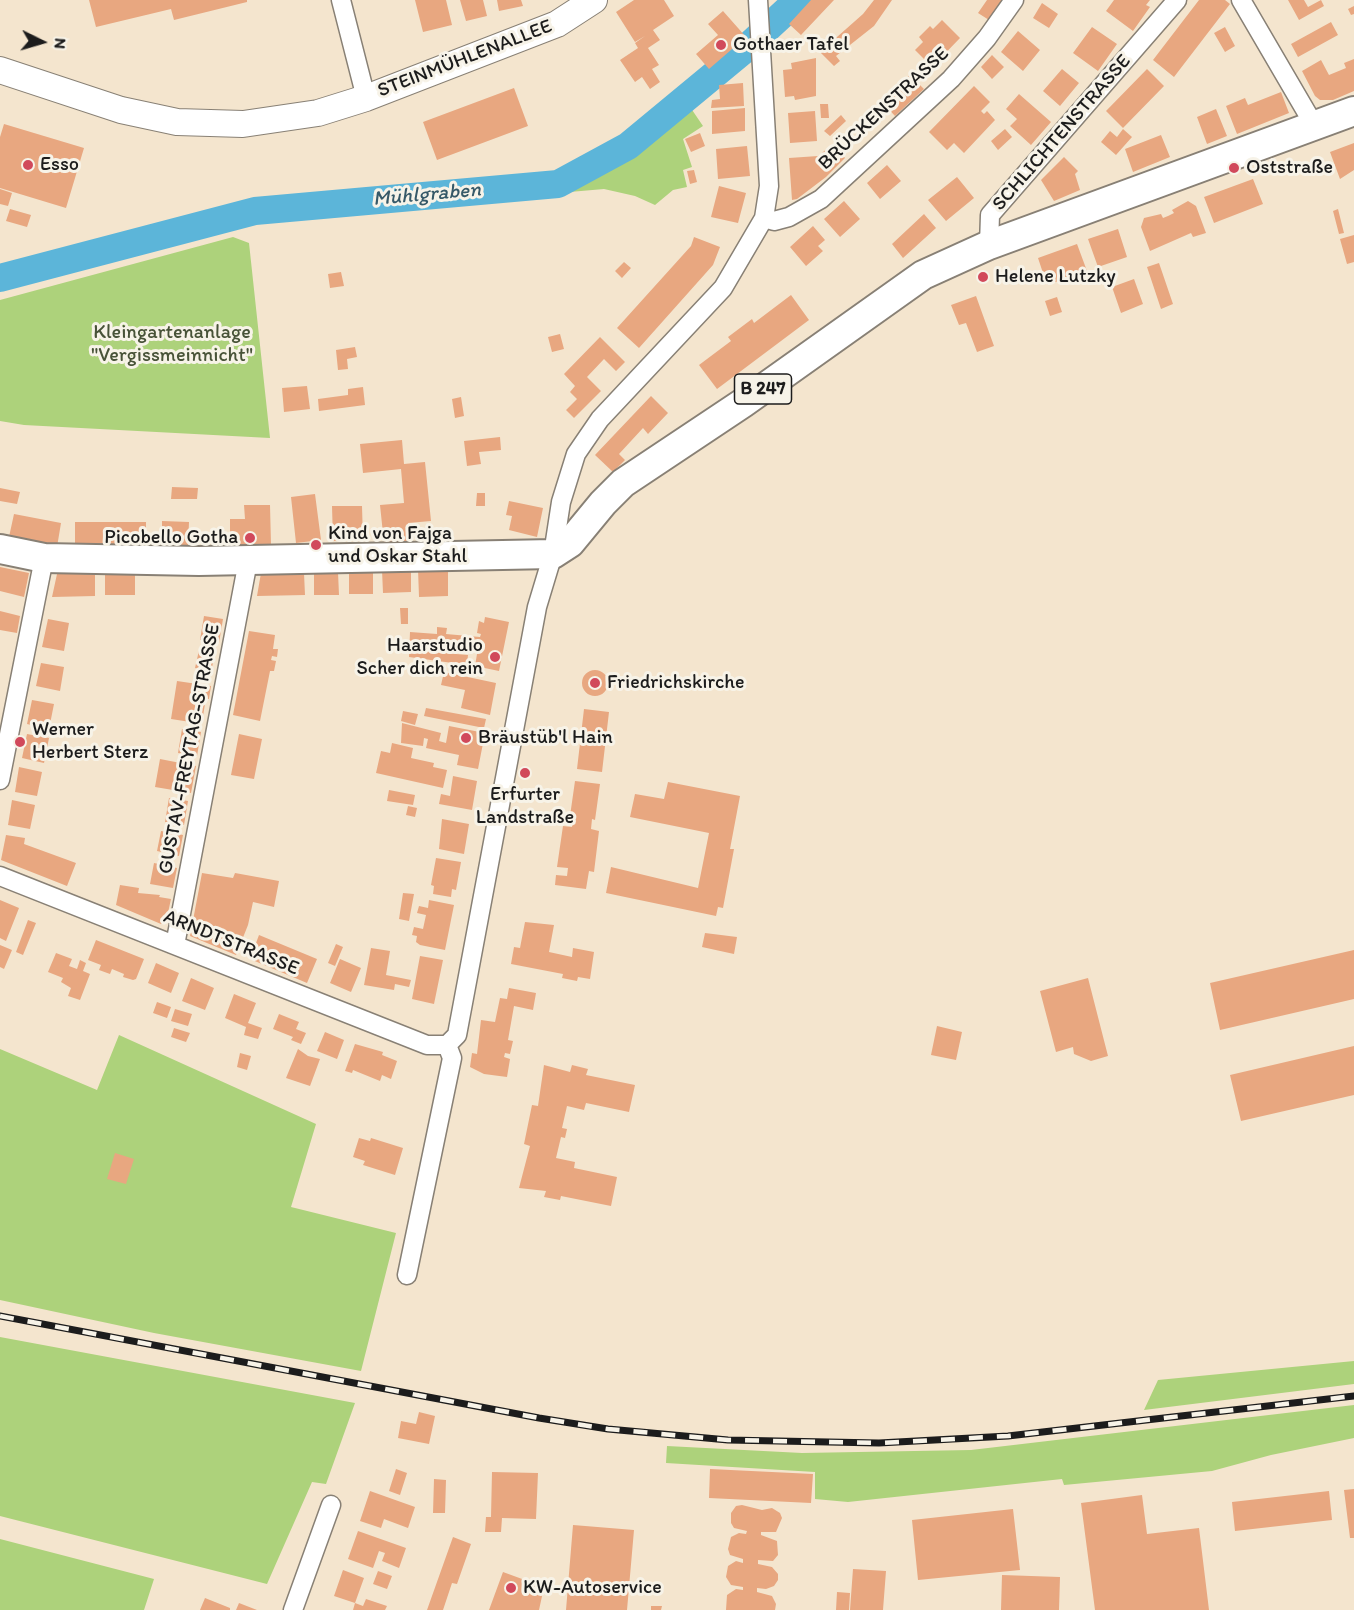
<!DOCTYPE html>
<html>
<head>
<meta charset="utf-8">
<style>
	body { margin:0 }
	#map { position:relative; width:1354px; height:1610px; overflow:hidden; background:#f4e5ce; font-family:Itim,sans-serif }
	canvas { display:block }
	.north { position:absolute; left:12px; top:12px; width:60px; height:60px; -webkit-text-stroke:4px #f7f3e8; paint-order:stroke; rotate:95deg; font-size:16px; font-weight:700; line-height:24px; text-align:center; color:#1c1c1c }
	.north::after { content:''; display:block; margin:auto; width:21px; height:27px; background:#1c1c1c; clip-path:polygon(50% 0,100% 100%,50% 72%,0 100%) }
</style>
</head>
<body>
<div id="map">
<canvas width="1354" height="1610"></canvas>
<div class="north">N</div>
</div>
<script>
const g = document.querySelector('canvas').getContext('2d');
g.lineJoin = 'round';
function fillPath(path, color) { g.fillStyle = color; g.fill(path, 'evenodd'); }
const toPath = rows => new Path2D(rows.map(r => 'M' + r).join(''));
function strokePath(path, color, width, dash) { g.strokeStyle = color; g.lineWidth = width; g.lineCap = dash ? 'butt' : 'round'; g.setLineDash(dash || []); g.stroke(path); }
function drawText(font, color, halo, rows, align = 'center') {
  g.font = font + ' Itim,sans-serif'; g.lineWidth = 6; g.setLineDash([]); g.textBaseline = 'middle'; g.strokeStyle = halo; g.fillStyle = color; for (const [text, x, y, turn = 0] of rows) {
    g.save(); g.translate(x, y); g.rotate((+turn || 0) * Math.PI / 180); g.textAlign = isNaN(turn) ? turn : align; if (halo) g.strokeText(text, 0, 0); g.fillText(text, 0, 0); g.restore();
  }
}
const green = toPath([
	[686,101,703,126,683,139,692,167,683,170,687,187,673,190,655,205,635,196,604,189,558,193,516,189,557,186,628,146],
	[233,237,249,243,270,438,24,425,0,421,0,300],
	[119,1035,316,1124,291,1207,396,1233,361,1371,154,1333,0,1300,0,1049,97,1090],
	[0,1337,355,1403,326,1484,312,1482,267,1584,0,1516],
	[1354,1361,1354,1384,1144,1410,1158,1380],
	[1354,1405,1354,1438,1271,1455,1212,1471,1064,1485,1062,1479,848,1502,815,1499,815,1472,666,1463,667,1446,802,1453,971,1450],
	[0,1539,154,1579,144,1610,0,1610]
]);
const river = toPath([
	[0,278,255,211,558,184,628,146,744,50,798,0]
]);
const building = toPath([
	[89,0,247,0,247,2,174,20,171,9,96,27],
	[415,0,446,0,452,25,423,32],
	[460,0,483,0,487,16,466,21],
	[497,0,521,0,523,6,499,11],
	[634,0,664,0,674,16,653,30,660,40,648,48,659,65,652,69,660,82,650,89,642,77,635,82,620,60,638,48,635,43,645,36,635,42,616,12],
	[811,0,834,0,801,35,789,24],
	[874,0,892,0,874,26,836,56,840,61,834,66,820,52,863,14],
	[987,0,1002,0,989,20,978,13],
	[1114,0,1150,0,1146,5,1150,7,1133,31,1106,11],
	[1199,0,1225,0,1230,4,1174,77,1153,60],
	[1288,0,1304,0,1308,7,1321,0,1324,6,1299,20],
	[1042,3,1058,14,1049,28,1033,18],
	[1354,6,1354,14,1351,15,1348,9],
	[723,11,746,37,709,69,696,54,718,35,708,24],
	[942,20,960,38,932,67,915,50,923,42,919,37,930,26,933,29],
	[1331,22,1338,35,1298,57,1291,44],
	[1092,27,1117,44,1098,71,1073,53],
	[1225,27,1235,46,1225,52,1214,33],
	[1018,31,1040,50,1023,71,1001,52],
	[992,55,1004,67,992,79,981,67],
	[816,58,816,96,795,100,794,96,785,97,783,70,792,69,791,63],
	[1354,59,1354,91,1333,100,1320,100,1315,96,1302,71,1321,60,1329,75,1346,68,1344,63],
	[1062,69,1079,83,1060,106,1043,91],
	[1147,69,1164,86,1123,128,1106,111],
	[910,75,924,89,895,116,882,102],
	[743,83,744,106,711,108,712,100,720,99,719,85],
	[974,86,990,102,981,111,984,114,987,111,995,120,964,153,954,143,947,150,929,132],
	[514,88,528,126,437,160,423,122],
	[1281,92,1289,113,1237,134,1226,106,1245,98,1248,105],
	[1019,94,1051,122,1031,145,1010,126,1017,119,1006,109],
	[820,104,828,104,829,118,821,118],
	[745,108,745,131,712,134,712,111],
	[1216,109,1227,136,1207,144,1197,117],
	[815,111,817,141,790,143,788,113],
	[841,115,846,121,830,136,824,131],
	[4,124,84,148,66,208,0,188,0,137],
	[1005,129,1012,137,998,150,991,141],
	[1123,129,1132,137,1116,155,1101,142,1110,131,1117,137],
	[700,133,705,146,691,152,685,139],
	[1161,135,1170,157,1133,172,1125,149],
	[1354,143,1354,170,1340,179,1330,152],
	[833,144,845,158,826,177,797,199,792,200,789,158,818,156],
	[747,146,750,176,718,179,716,149],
	[1064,157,1078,171,1075,174,1080,190,1054,201,1041,180],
	[887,165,901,181,880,199,867,183],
	[694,170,697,182,690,184,687,171],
	[957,177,974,198,946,221,928,200],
	[1253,179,1263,204,1214,223,1204,197],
	[719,186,746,193,738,223,711,217],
	[0,189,12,193,8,206,0,204],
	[844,201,860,219,840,237,824,219],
	[1188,201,1196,206,1206,233,1193,237,1191,233,1150,251,1141,227,1144,218,1161,214,1163,218,1168,216,1174,213,1172,210],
	[10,209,31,215,27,227,6,221],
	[1338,209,1344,233,1339,234,1333,211],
	[924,214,936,228,903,258,892,244],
	[813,226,825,240,818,246,823,251,806,266,790,247],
	[1118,229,1127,257,1098,267,1088,239],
	[1354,235,1354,262,1347,264,1340,239],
	[694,237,720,247,713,265,639,348,617,328,691,246],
	[1077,244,1087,271,1047,285,1038,258],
	[624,262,631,268,622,278,615,271],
	[1159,263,1173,304,1161,309,1147,267],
	[341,272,344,286,330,288,328,274],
	[1134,279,1143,304,1121,313,1112,287],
	[791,295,809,320,717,389,699,365,731,341,728,337,752,319,754,323],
	[976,296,994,346,977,352,966,323,959,325,951,305],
	[1057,297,1062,312,1050,316,1045,301],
	[560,334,564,349,552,352,548,337],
	[600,337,625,362,616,371,604,359,587,377,601,391,574,418,566,410,577,399,570,392,575,386,564,374],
	[355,347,357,357,347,359,348,369,338,370,336,350],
	[307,386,310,409,284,412,282,388],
	[363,387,365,405,319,411,318,399,348,395,348,389],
	[651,396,668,413,648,434,643,428,619,454,625,460,613,472,595,455],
	[461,397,464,416,455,418,452,399],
	[500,437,501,450,479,452,481,464,467,466,464,441],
	[402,440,404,464,425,462,431,521,408,523,410,541,384,543,380,505,404,503,401,469,363,473,360,444],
	[172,487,198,488,197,499,171,499],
	[0,488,20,492,17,504,0,501],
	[477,493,485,493,485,506,476,506],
	[315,494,321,540,296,543,291,497],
	[509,501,543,508,537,537,509,530,512,516,506,515],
	[244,505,270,505,271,545,230,545,230,519,245,519],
	[332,506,362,506,363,540,333,541],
	[14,514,61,523,57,547,9,537],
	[162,521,189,522,188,546,162,546],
	[75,522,146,522,146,546,75,546],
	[0,567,29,573,24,597,0,591],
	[418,569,448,569,448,596,419,597],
	[382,570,411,570,411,592,383,593],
	[349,571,373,571,373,594,349,594],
	[105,572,135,572,135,595,105,595],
	[314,572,338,572,339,595,314,595],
	[261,573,304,573,305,595,257,596],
	[57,574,95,574,95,596,52,597],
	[400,608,408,608,408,624,401,624],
	[0,611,20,616,17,633,0,630],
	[204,616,223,619,219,643,200,640],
	[485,617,509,622,499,671,475,666,478,648,432,644,432,652,468,655,467,665,409,657,410,632,437,634,437,627,447,628,446,634,480,637,481,634,477,633,479,621,484,623],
	[48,619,69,623,64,651,42,647],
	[249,631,275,635,273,649,278,649,277,657,272,656,271,660,276,661,274,671,270,671,260,721,233,715],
	[200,646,216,649,211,672,195,668],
	[41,663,64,667,60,691,36,686],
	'582 683a13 13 0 1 1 26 0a13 13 0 1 1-26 0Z',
	[444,672,496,683,490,715,461,708,465,690,441,685],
	[177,681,211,686,209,699,202,698,202,704,205,704,203,716,199,716,197,723,171,719],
	[32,700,54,704,49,729,27,724],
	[426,708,486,719,484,728,424,716],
	[584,709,609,712,602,772,577,769],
	[403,711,418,714,415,725,401,721],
	[402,723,441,733,439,741,446,743,449,726,485,733,478,769,457,765,459,755,426,748,428,739,424,738,423,746,401,743],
	[182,729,201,732,197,756,178,753],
	[27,734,49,738,44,763,22,758],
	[239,734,262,739,254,779,231,775],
	[392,743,413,748,411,758,434,763,433,767,447,770,443,788,376,773,381,751,390,753],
	[160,759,196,766,191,793,155,787],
	[19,767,42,772,37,796,15,792],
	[453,776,477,781,472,810,439,804,441,794,450,796],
	[575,781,600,784,595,820,592,819,591,829,599,831,594,872,589,871,586,889,555,885,556,875,567,876,568,868,557,867,563,826,572,827,573,817,570,816],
	[668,782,740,796,730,849,734,849,723,908,718,907,716,916,606,893,611,867,698,888,709,833,630,817,635,794,664,799],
	[389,790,415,795,413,805,387,801],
	[169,798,188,801,184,825,165,822],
	[12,800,35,805,30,829,8,825],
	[408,806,417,808,415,817,406,815],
	[442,819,469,824,464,854,439,849],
	[161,831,183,835,179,856,157,851],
	[6,835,25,838,24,844,76,863,67,886,1,860],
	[436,858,461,862,456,890,452,889,451,897,433,894,434,886,431,885],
	[154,863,177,868,173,888,150,884],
	[202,873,233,878,235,873,279,881,274,907,253,902,248,925,236,955,190,936],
	[120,885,139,888,138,893,160,895,159,897,171,899,166,922,161,924,116,905],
	[403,893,414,894,409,921,399,919],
	[0,900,19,908,6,941,0,938],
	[429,900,454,905,445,950,420,945,416,942,417,936,412,935,414,927,423,929,426,915,417,913,419,906,428,908],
	[28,920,36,923,23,955,16,952],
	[525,922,554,925,549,952,572,957,573,948,594,952,590,979,578,977,577,981,562,978,563,974,511,964,514,947,520,948],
	[705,933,737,937,734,954,702,947],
	[259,935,317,959,307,983,250,959],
	[96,940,144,959,136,979,133,980,123,977,124,974,112,969,110,974,99,970,101,965,88,960],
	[336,944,343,947,335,966,328,963],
	[0,945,12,950,4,969,0,967],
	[371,948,390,951,386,975,411,980,409,987,395,984,394,990,364,985],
	[1354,950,1354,999,1220,1030,1210,983],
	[56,953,72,959,69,966,77,969,80,960,86,963,83,971,90,974,80,1000,68,996,71,988,61,982,63,978,48,972],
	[420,956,443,960,434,1004,412,999],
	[340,959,361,968,351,992,330,983],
	[156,963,179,973,171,993,148,983],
	[191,978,214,988,205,1010,182,1001],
	[1088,978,1108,1056,1091,1061,1074,1054,1073,1047,1056,1052,1040,991],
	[509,988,536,993,533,1010,514,1006,508,1040,513,1041,510,1054,505,1053,504,1057,510,1059,507,1077,484,1074,470,1067,472,1053,477,1054,481,1020,495,1022,500,998,507,999],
	[234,994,256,1003,248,1023,262,1028,258,1039,244,1035,246,1027,225,1018],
	[157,1002,171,1007,167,1018,153,1013],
	[175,1009,192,1014,188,1026,171,1021],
	[279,1014,299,1022,296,1029,306,1033,301,1044,291,1040,293,1037,273,1029],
	[937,1026,962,1032,956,1060,931,1055],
	[174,1028,190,1033,186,1042,171,1037],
	[325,1032,344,1040,337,1059,317,1051],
	[355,1044,383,1052,382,1055,397,1061,391,1079,382,1075,380,1081,353,1070,352,1073,345,1071],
	[1354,1046,1354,1095,1241,1121,1230,1075],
	[298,1049,308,1056,320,1059,310,1086,286,1078],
	[240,1053,251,1056,247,1070,237,1067],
	[544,1065,570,1072,572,1065,588,1069,586,1075,635,1085,629,1112,586,1103,584,1110,567,1106,562,1128,567,1129,565,1138,561,1137,556,1158,575,1162,574,1168,617,1177,611,1206,561,1196,560,1200,544,1197,546,1191,519,1188,530,1146,524,1144,532,1105,538,1106],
	[359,1138,370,1141,371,1138,403,1148,395,1175,363,1165,365,1161,353,1157],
	[115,1153,134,1159,126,1184,107,1179],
	[419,1412,435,1416,429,1444,398,1438,401,1421,416,1424],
	[396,1469,407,1473,400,1495,389,1491],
	[710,1469,813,1474,811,1503,709,1498],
	[492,1472,538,1473,536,1519,502,1518,501,1532,485,1532,486,1517,491,1517],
	[434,1479,446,1480,445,1513,433,1513],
	[1354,1489,1354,1538,1350,1538,1344,1490],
	[370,1491,415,1507,408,1528,384,1519,381,1528,360,1521],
	[1329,1491,1332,1520,1235,1531,1232,1502],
	[1142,1495,1147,1534,1199,1528,1209,1610,1095,1610,1081,1503],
	[742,1505,762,1510,772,1508,780,1513,782,1518,776,1532,761,1532,761,1535,777,1541,778,1555,773,1561,758,1560,758,1564,772,1567,778,1574,778,1580,774,1586,766,1589,757,1588,757,1592,772,1596,776,1604,775,1610,726,1610,727,1595,736,1589,743,1590,743,1587,731,1585,726,1577,728,1566,736,1561,743,1563,743,1559,730,1555,728,1549,731,1537,739,1533,746,1534,747,1531,734,1528,731,1523,731,1513,736,1506],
	[1013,1509,1020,1570,918,1580,912,1520],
	[573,1525,634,1530,627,1610,566,1610],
	[358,1531,406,1548,399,1568,382,1561,385,1553,379,1551,373,1568,348,1559],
	[453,1537,471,1544,457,1584,452,1583,443,1610,427,1610],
	[853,1569,886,1571,883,1610,850,1610],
	[343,1570,364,1578,355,1603,334,1596],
	[378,1571,392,1576,387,1589,373,1584],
	[503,1572,544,1587,539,1610,489,1610],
	[1002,1575,1060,1577,1059,1610,1001,1610],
	[837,1592,850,1593,849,1610,836,1610],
	[205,1598,230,1608,230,1610,200,1610],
	[366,1599,387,1606,385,1610,353,1610,355,1603,363,1606],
	[239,1603,257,1610,236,1610],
	[651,1606,662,1606,661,1610,651,1610]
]);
const street = toPath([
	[341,0,366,98],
	[1241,0,1314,125],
	[764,218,774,221,789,217,821,199,951,79,987,38,1014,0],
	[989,245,990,215,1177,0],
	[0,780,44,558],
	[0,876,427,1045,447,1045],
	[175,945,248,561],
	[447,1045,457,1035,537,607,553,554,561,502,576,454,600,419,723,288,764,218,769,186,758,0],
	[407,1275,452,1058,447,1045],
	[293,1610,331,1505]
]);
const secondary = toPath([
	[0,70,121,110,177,122,243,124,318,113,366,98,557,24,594,0]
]);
const primary = toPath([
	[0,549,44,558,199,561,553,554,570,543,603,503,623,483,743,403,923,275,989,245,1354,111]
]);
const rail = toPath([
	[0,1316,539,1418,608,1429,728,1440,879,1443,1008,1436,1354,1396]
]);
const markers = [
	[721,45,6,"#d1495b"],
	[28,165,6,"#d1495b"],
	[1234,168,6,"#d1495b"],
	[983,277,6,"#d1495b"],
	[250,538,6,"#d1495b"],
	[316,545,6,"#d1495b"],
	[495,657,6,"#d1495b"],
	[595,683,6,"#d1495b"],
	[466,738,6,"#d1495b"],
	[20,742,6,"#d1495b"],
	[525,773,6,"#d1495b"],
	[511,1588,6,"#d1495b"]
];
const shields = [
	[763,389,57]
];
const shieldNames = [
	["B 247",763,389]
];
const poiNames = [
	["Gothaer Tafel",733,45],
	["Esso",40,165],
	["Oststraße",1246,168],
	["Helene Lutzky",995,277],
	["Kind von Fajga",328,534],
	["und Oskar Stahl",328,557],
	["Picobello Gotha",238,538,"right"],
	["Haarstudio",483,646,"right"],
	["Scher dich rein",483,669,"right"],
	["Friedrichskirche",607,683],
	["Werner",32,730],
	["Herbert Sterz",32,753],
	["Bräustüb'l Hain",478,738],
	["Erfurter",525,795,"center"],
	["Landstraße",525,818,"center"],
	["KW-Autoservice",523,1588]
];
const streetNames = [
	["STEINMÜHLENALLEE",465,59,-21],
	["BRÜCKENSTRASSE",884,109,-43],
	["SCHLICHTENSTRASSE",1062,133,-49],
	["GUSTAV-FREYTAG-STRASSE",190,749,-79],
	["ARNDTSTRASSE",231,943,22]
];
const parkNames = [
	["Kleingartenanlage",172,333],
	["\"Vergissmeinnicht\"",172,356]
];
const waterNames = [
	["Mühlgraben",427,195,-5]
];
fillPath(green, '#add27b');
strokePath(river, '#5cb5d9', 28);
fillPath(building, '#e8a780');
strokePath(street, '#888075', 21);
strokePath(secondary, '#888075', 28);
strokePath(primary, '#888075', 32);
strokePath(street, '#fff', 18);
strokePath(secondary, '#fff', 26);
strokePath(primary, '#fff', 28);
strokePath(rail, '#1c1c1c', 7);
strokePath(rail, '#f7f3e8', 4.5, [14]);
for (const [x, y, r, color] of markers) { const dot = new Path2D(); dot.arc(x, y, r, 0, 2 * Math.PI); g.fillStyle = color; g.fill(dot); strokePath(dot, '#f7f3e8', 2); }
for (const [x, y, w] of shields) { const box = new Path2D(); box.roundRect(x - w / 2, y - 15, w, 30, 4.5); g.fillStyle = '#f7f3e8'; g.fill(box); strokePath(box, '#1c1c1c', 1.5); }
drawText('bold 18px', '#1c1c1c', null, shieldNames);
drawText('20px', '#1c1c1c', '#f7f3e8', poiNames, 'left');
drawText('20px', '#1c1c1c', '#f7f3e8', streetNames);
drawText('20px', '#485338', '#f7f3e8', parkNames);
drawText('italic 21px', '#365968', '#f7f3e8', waterNames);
</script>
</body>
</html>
